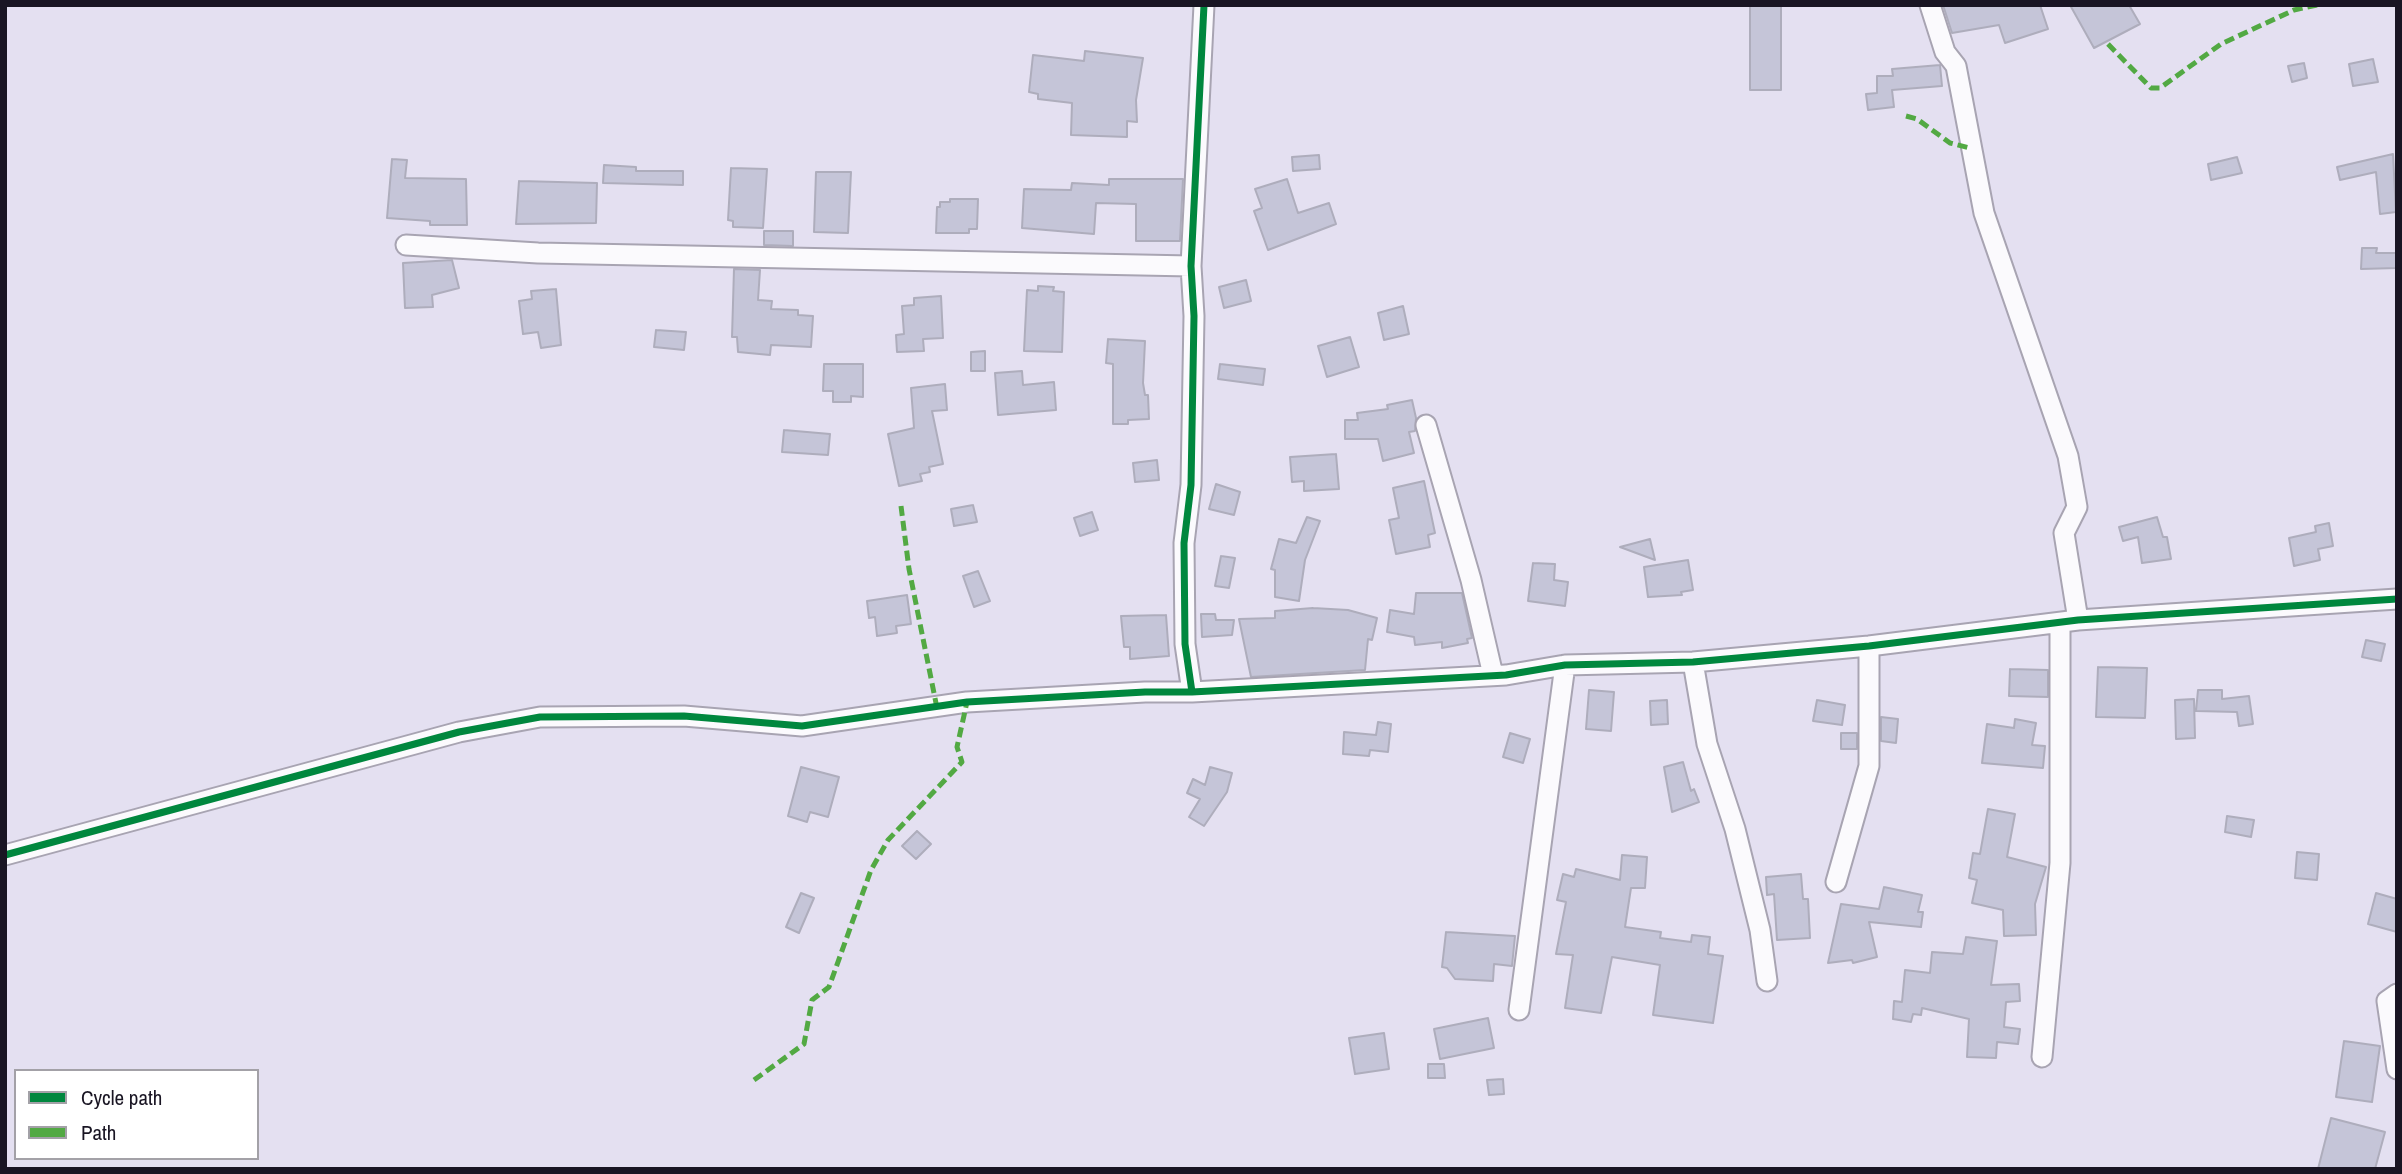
<!DOCTYPE html>
<html>
<head>
<meta charset="utf-8">
<style>
	body { margin:0 }
	#map { position:relative; width:2402px; height:1174px; overflow:hidden; background:#e4e0f1; font-family:"Archivo Narrow",sans-serif }
	canvas { display:block }
	.frame { position:absolute; inset:0; border:7px solid #191523; pointer-events:none }
	.legend { position:absolute; left:14px; top:1069px; width:245px; height:91px; box-sizing:border-box; background:#fff; border:2px solid #a3a1a7; margin:0; padding:9px 12px; list-style:none; font-size:21px; color:#191523 }
	.legend li { display:flex; align-items:center; gap:14px; height:35px }
	.legend b { width:35px; border:2px solid #a3a1a7 }
</style>
</head>
<body>
<div id="map">
<canvas width="2402" height="1174"></canvas>
<div class="frame"></div>
<ul class="legend">
<li><b style="height:9px;background:#00873e"></b>Cycle path</li>
<li><b style="height:9px;background:#52a943"></b>Path</li>
</ul>
</div>
<script>
const g = document.querySelector('canvas').getContext('2d');
g.lineJoin = 'round';
function fillPath(path, color) { g.fillStyle = color; g.fill(path, 'evenodd'); }
const toPath = rows => new Path2D(rows.map(r => 'M' + r).join(''));
function strokePath(path, color, width, dash) { g.strokeStyle = color; g.lineWidth = width; g.lineCap = dash ? 'butt' : 'round'; g.setLineDash(dash || []); g.stroke(path); }
const building = toPath([
	[1750,5,1781,5,1781,90,1750,90,1750,5],
	[1943,5,2040,5,2048,29,2005,43,1999,25,1952,33,1943,5],
	[2070,5,2129,5,2140,24,2094,48,2070,5],
	[1085,51,1143,58,1136,100,1137,122,1127,121,1127,137,1071,135,1072,103,1038,99,1038,94,1029,92,1033,55,1084,61,1085,51],
	[2373,59,2378,82,2353,86,2349,64,2373,59],
	[2304,63,2307,78,2292,82,2288,66,2304,63],
	[1940,65,1942,86,1892,90,1894,107,1868,110,1866,94,1877,93,1877,76,1893,76,1892,69,1940,65],
	[2393,154,2396,212,2380,214,2376,172,2340,180,2337,167,2393,154],
	[1319,155,1320,169,1293,171,1292,157,1319,155],
	[2237,157,2242,173,2211,180,2208,164,2237,157],
	[392,159,407,160,405,178,466,179,467,225,430,225,430,221,387,218,392,159],
	[604,165,636,167,636,171,683,171,683,185,603,183,604,165],
	[731,168,767,169,763,228,733,227,733,221,728,220,731,168],
	[816,172,851,172,848,233,814,232,816,172],
	[1109,179,1183,179,1180,241,1136,241,1136,204,1096,203,1094,234,1022,228,1024,189,1071,190,1072,183,1109,185,1109,179],
	[1287,179,1298,213,1329,203,1336,224,1268,250,1254,211,1262,208,1255,189,1287,179],
	[519,181,597,183,596,223,516,224,519,181],
	[950,199,978,199,977,229,969,229,969,233,936,233,937,207,940,207,940,202,950,202,950,199],
	[764,231,793,231,793,246,764,245,764,231],
	[2362,248,2377,248,2376,253,2397,253,2397,268,2361,269,2362,248],
	[452,260,459,288,432,295,433,307,405,308,403,263,452,260],
	[734,269,760,270,758,300,772,301,771,309,798,310,798,315,813,316,811,347,771,345,770,355,738,352,737,337,732,337,734,269],
	[1246,280,1251,301,1224,308,1219,287,1246,280],
	[1038,286,1054,287,1053,291,1064,292,1062,352,1024,351,1027,290,1038,291,1038,286],
	[556,289,561,345,541,348,538,332,523,334,519,301,532,299,531,291,556,289],
	[941,296,943,338,923,339,924,351,897,352,896,335,904,334,902,306,914,305,914,298,941,296],
	[1403,306,1409,334,1384,340,1378,313,1403,306],
	[656,330,686,332,684,350,654,347,656,330],
	[1350,337,1359,367,1327,377,1318,346,1350,337],
	[1108,339,1145,341,1143,383,1145,395,1148,395,1149,419,1128,420,1128,424,1113,424,1113,364,1106,363,1108,339],
	[985,351,985,371,971,371,971,352,985,351],
	[824,364,863,364,863,397,851,396,851,402,833,402,833,391,823,391,824,364],
	[1220,364,1265,369,1263,385,1218,379,1220,364],
	[1022,371,1023,385,1054,382,1056,410,998,415,995,373,1022,371],
	[945,384,947,410,932,411,943,464,929,467,930,472,920,474,922,481,899,486,888,434,914,428,911,388,945,384],
	[1412,400,1416,418,1415,431,1409,432,1414,453,1383,461,1378,439,1345,439,1345,420,1358,420,1357,413,1388,409,1387,405,1412,400],
	[784,430,830,434,828,455,782,452,784,430],
	[1336,454,1339,489,1304,491,1304,481,1292,482,1290,457,1336,454],
	[1157,460,1159,480,1135,482,1133,463,1157,460],
	[1424,481,1435,533,1428,535,1430,547,1396,554,1389,520,1399,518,1393,488,1424,481],
	[1216,484,1240,492,1234,515,1209,509,1216,484],
	[973,505,977,522,954,526,951,509,973,505],
	[1092,512,1098,530,1080,536,1074,518,1092,512],
	[1307,517,1320,521,1305,560,1299,601,1275,597,1275,570,1271,569,1279,539,1296,543,1307,517],
	[2157,517,2163,537,2167,537,2171,559,2142,563,2138,537,2123,541,2119,527,2157,517],
	[2329,523,2333,546,2318,549,2320,560,2294,566,2289,538,2316,532,2315,526,2329,523],
	[1650,539,1655,560,1620,547,1650,539],
	[1221,556,1235,558,1229,588,1215,586,1221,556],
	[1688,560,1693,590,1681,592,1682,595,1648,597,1644,567,1688,560],
	[1533,563,1555,564,1554,580,1568,582,1565,606,1528,601,1533,563],
	[978,571,990,601,974,607,963,576,978,571],
	[1416,593,1462,593,1472,638,1467,639,1468,643,1442,648,1442,642,1415,645,1414,637,1387,632,1390,610,1414,614,1416,593],
	[907,595,911,624,896,626,897,633,877,636,875,617,869,618,867,601,907,595],
	[1313,608,1348,610,1377,618,1372,640,1368,639,1365,670,1251,677,1239,619,1275,618,1275,611,1313,608],
	[1201,614,1215,614,1216,620,1234,620,1232,635,1202,637,1201,614],
	[1166,615,1169,656,1130,659,1130,647,1124,647,1121,616,1166,615],
	[2366,640,2385,644,2381,661,2362,657,2366,640],
	[2098,667,2147,668,2145,718,2096,717,2098,667],
	[2010,669,2048,670,2048,697,2009,696,2010,669],
	[1589,690,1614,692,1611,731,1586,729,1589,690],
	[2198,690,2222,690,2222,699,2249,696,2253,724,2239,726,2237,712,2196,711,2198,690],
	[2194,699,2195,738,2176,739,2175,700,2194,699],
	[1667,700,1668,724,1651,725,1650,701,1667,700],
	[1817,700,1845,705,1842,725,1813,721,1817,700],
	[1881,717,1898,719,1896,743,1881,741,1881,717],
	[2015,719,2036,723,2032,745,2045,746,2043,768,1982,763,1987,724,2014,728,2015,719],
	[1378,722,1391,724,1388,752,1370,750,1369,756,1343,754,1344,732,1376,735,1378,722],
	[1510,733,1530,739,1523,763,1503,757,1510,733],
	[1841,733,1857,733,1857,749,1841,749,1841,733],
	[1683,762,1691,791,1694,789,1699,802,1672,812,1664,767,1683,762],
	[801,767,839,777,828,817,810,812,807,822,788,816,801,767],
	[1210,767,1232,773,1227,792,1204,826,1189,817,1200,799,1187,793,1193,779,1205,785,1210,767],
	[1988,809,2015,814,2007,857,2046,867,2035,904,2036,935,2004,936,2003,910,1972,903,1977,880,1969,878,1973,853,1980,854,1988,809],
	[2227,816,2254,820,2251,837,2225,832,2227,816],
	[917,831,931,844,916,859,902,846,917,831],
	[2297,852,2319,854,2317,880,2295,878,2297,852],
	[1622,855,1647,857,1645,888,1631,888,1625,927,1661,932,1660,938,1691,942,1692,935,1710,937,1708,954,1723,956,1713,1023,1653,1015,1660,965,1612,957,1601,1013,1565,1008,1573,955,1556,954,1566,902,1557,900,1563,874,1574,877,1576,869,1620,880,1622,855],
	[1801,874,1803,899,1808,899,1810,938,1777,940,1774,894,1767,895,1766,877,1801,874],
	[1884,887,1922,895,1918,912,1923,912,1921,927,1869,922,1877,957,1853,963,1852,960,1828,963,1841,904,1879,909,1884,887],
	[801,893,814,898,799,933,786,927,801,893],
	[2376,893,2397,899,2397,932,2368,924,2376,893],
	[1446,932,1515,936,1512,966,1494,964,1493,981,1455,979,1447,968,1442,967,1446,932],
	[1966,937,1997,941,1991,985,2019,984,2020,1001,2006,1002,2004,1027,2020,1029,2018,1044,1997,1042,1996,1058,1967,1057,1969,1019,1922,1008,1921,1015,1913,1014,1911,1022,1893,1019,1894,1001,1902,1002,1905,970,1930,973,1932,952,1963,954,1966,937],
	[1488,1018,1494,1048,1440,1059,1434,1029,1488,1018],
	[1384,1033,1389,1069,1355,1074,1349,1038,1384,1033],
	[2344,1041,2380,1046,2372,1102,2336,1097,2344,1041],
	[1428,1064,1444,1064,1445,1078,1428,1078,1428,1064],
	[1503,1079,1504,1094,1489,1095,1487,1080,1503,1079],
	[2331,1118,2385,1132,2375,1169,2318,1169,2331,1118]
]);
const minor = toPath([
	[1204,5,1191,266,1194,316,1191,485,1184,543,1185,644,1192,692,1506,675,1565,665,1693,662,1869,646,2078,620,2397,599],
	[1930,5,1945,52,1956,66,1984,213,2068,456,2077,507,2064,533,2078,620],
	[406,245,538,253,1191,266],
	[1426,425,1471,580,1493,675],
	[1693,662,1707,744,1735,829,1760,930,1767,981],
	[5,855,459,732,540,717,684,716,802,726,967,702,1145,692,1192,692],
	[1836,882,1869,766,1869,646],
	[2397,994,2387,1001,2397,1069],
	[1519,1010,1565,665],
	[2042,1057,2060,863,2060,624]
]);
const quiet = toPath([
	[2108,44,2151,88,2160,88,2221,44,2294,10,2317,5],
	[1906,116,1917,119,1950,143,1970,148],
	[901,506,909,569,937,708],
	[754,1080,804,1044,812,1000,829,987,871,870,888,840,962,762,957,747,967,702]
]);
const cycleway = toPath([
	[1204,5,1191,266,1194,316,1191,485,1184,543,1185,644,1192,692,1506,675,1565,665,1693,662,1869,646,2078,620,2397,599],
	[5,855,459,732,540,717,684,716,802,726,967,702,1145,692,1192,692]
]);
fillPath(building, '#c5c5d8');
strokePath(building, '#aeadbc', 2);
strokePath(minor, '#a8a4b2', 23);
strokePath(minor, '#fbfafd', 19);
strokePath(quiet, '#52a943', 5, [10, 5]);
strokePath(cycleway, '#00873e', 7);
</script>
</body>
</html>
